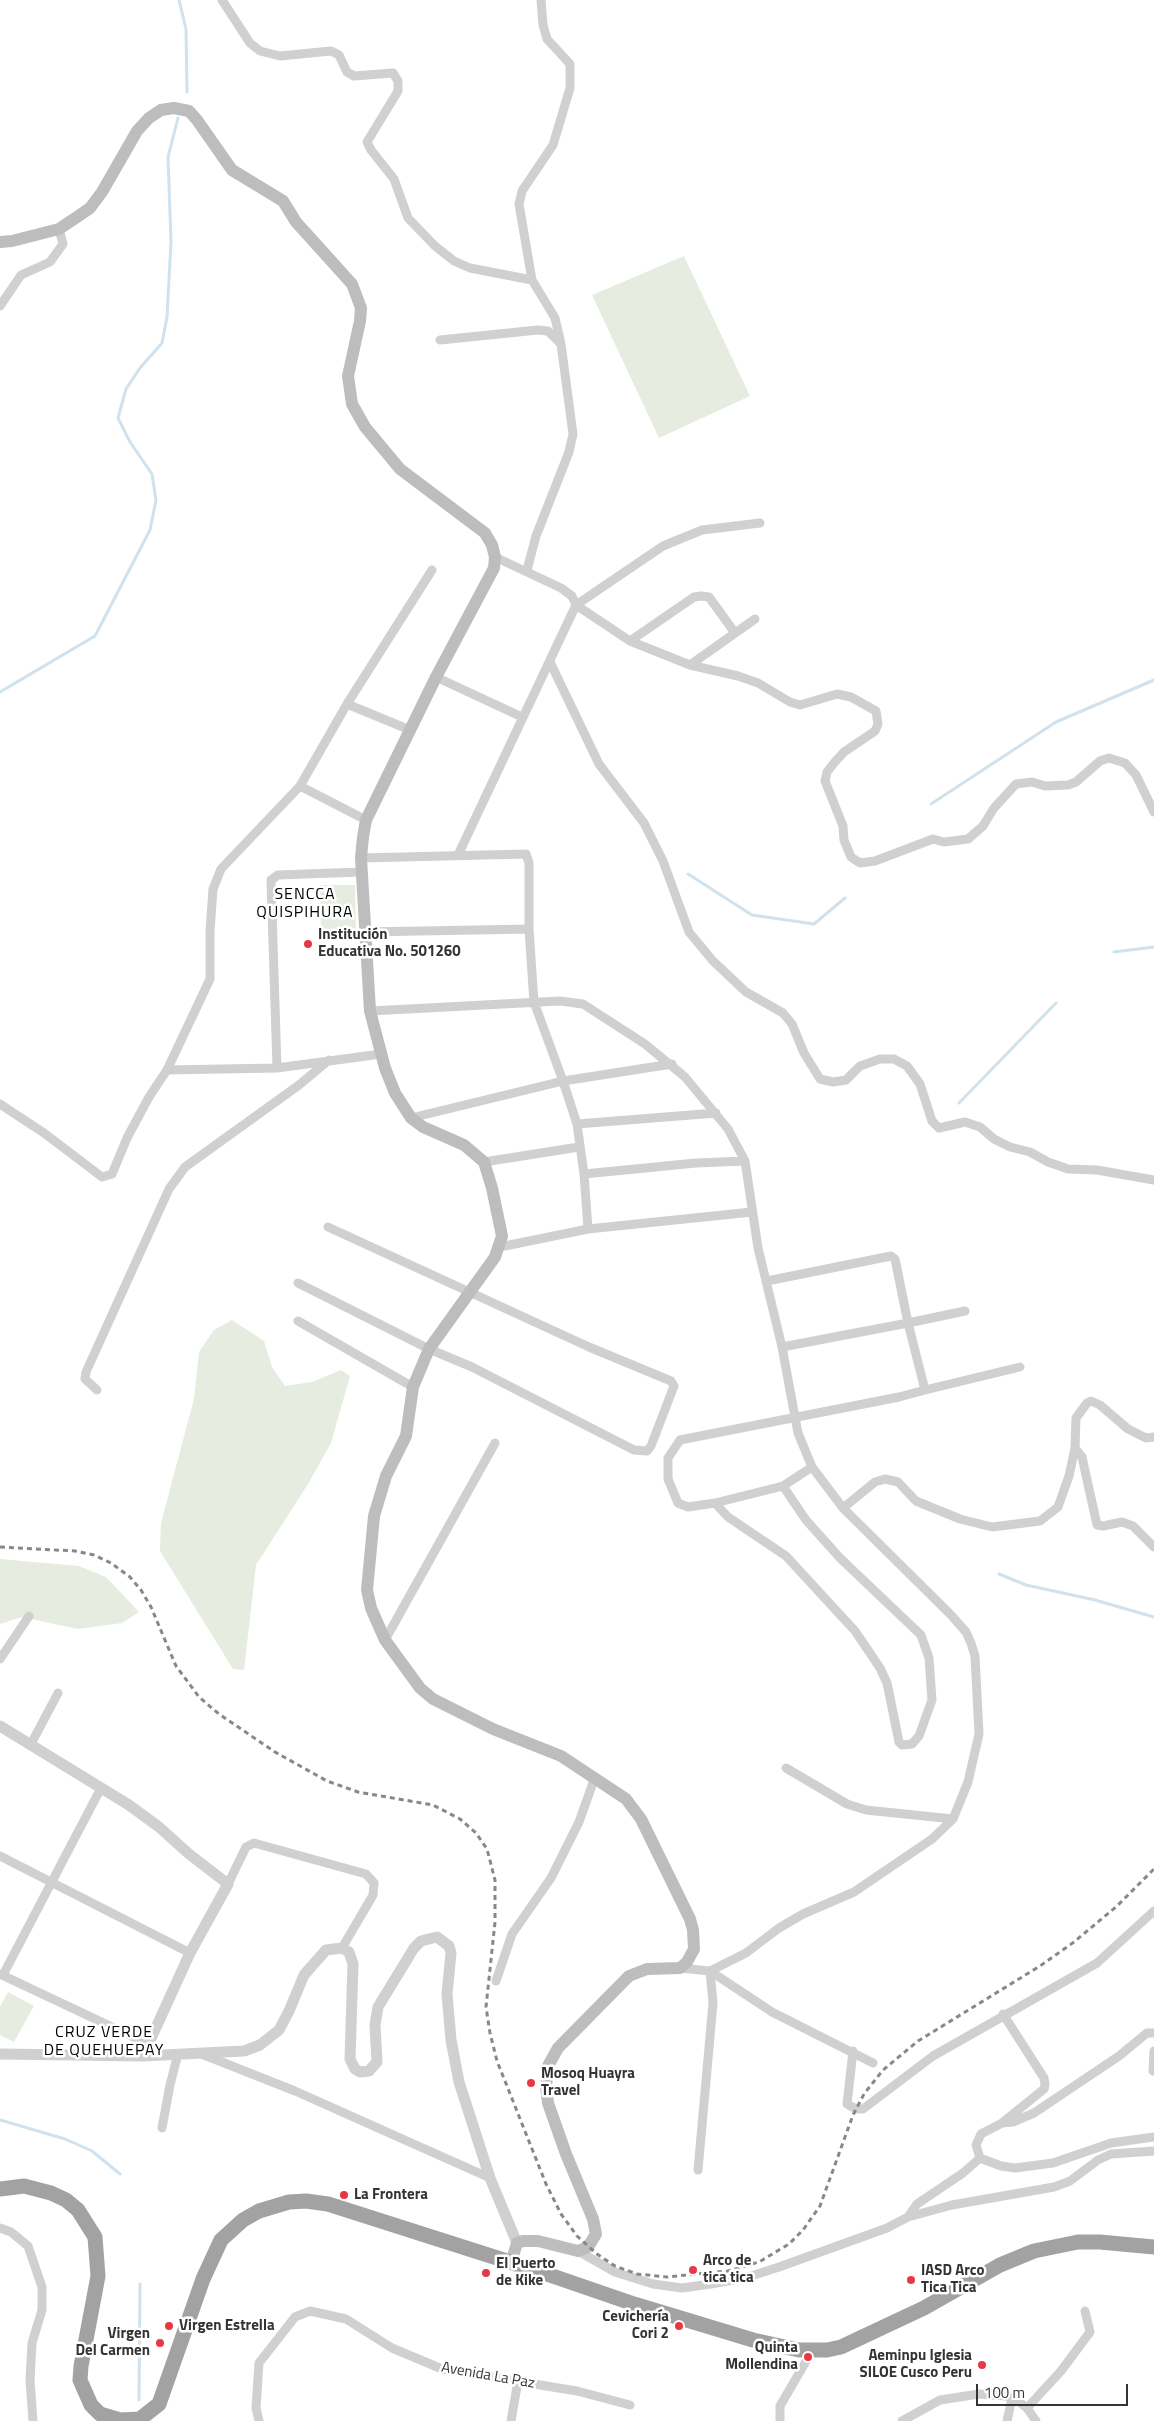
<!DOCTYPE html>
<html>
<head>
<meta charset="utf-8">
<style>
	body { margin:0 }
	#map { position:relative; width:1154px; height:2421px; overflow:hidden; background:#fff; font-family:"Titillium Web",sans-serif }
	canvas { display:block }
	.scale { position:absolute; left:976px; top:2384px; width:152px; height:22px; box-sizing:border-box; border:2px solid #333; border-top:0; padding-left:6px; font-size:15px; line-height:18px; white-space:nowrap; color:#333; -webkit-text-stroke:4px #fff; paint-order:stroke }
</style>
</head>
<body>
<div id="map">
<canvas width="1154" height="2421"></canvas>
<div class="scale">100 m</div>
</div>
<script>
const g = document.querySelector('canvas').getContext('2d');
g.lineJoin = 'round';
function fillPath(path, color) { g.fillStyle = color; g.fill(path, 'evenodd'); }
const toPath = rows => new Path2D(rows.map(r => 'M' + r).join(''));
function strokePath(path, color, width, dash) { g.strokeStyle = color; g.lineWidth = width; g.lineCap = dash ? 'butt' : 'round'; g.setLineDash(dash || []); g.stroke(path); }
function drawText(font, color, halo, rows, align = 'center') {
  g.font = font + ' "Titillium Web",sans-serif'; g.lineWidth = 5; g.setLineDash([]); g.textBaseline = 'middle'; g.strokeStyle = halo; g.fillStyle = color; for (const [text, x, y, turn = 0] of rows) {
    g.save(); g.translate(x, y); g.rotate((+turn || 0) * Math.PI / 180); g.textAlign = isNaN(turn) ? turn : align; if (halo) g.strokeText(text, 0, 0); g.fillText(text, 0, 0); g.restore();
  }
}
const green = toPath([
	[684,256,750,396,659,438,592,295],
	[320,885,355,885,356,934,321,935],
	[232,1320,264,1341,272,1367,285,1386,312,1382,341,1370,350,1376,331,1443,308,1484,256,1565,244,1670,233,1669,160,1551,161,1523,194,1399,199,1352,214,1330],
	[0,1559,79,1566,106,1577,139,1612,122,1623,78,1629,22,1617,0,1624],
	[8,1992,34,2006,14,2042,0,2035,0,2007]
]);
const stream = toPath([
	[179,0,186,29,187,92],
	[0,692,95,636,150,530,156,500,152,474,130,442,118,418,126,389,140,368,162,343,167,317,171,242,168,157,178,118],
	[931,804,1056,722,1154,680],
	[688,874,752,915,814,924,845,898],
	[1114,952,1154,947],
	[959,1103,1056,1003],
	[999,1574,1026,1585,1095,1600,1154,1617],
	[0,2120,65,2139,92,2151,120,2174],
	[139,2400,140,2284]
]);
const minor = toPath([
	[222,0,250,43,260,51,280,56,331,51,339,55,347,72,354,76,393,73,398,81,398,91,367,142,371,150,394,179,408,218,435,246,454,261,470,268,532,280],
	[0,306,21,275,50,262,63,244,59,229],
	[440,340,538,330,548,331,559,342],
	[495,557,561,588,572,596,576,605,630,641,690,665,738,676,758,683,790,702,800,705,837,694,851,697,876,711,878,724,875,731,844,752,834,763,827,772,825,781,843,826,844,840,851,857,860,863,875,861,933,839,944,842,968,839,983,826,994,808,1016,784,1032,782,1045,786,1068,785,1076,782,1100,761,1109,758,1125,763,1136,775,1154,812],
	[527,570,536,536,569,452,573,434,561,344,555,318,532,280,519,204,522,191,553,145,570,88,570,64,547,39,543,25,541,0],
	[630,641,694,597,701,596,709,597,735,633],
	[550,662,599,764,644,823,663,861,689,932,713,961,746,992,783,1013,792,1024,804,1053,820,1079,833,1082,846,1080,860,1066,880,1059,894,1059,907,1066,920,1084,932,1121,939,1128,965,1122,980,1127,994,1139,1010,1147,1030,1152,1048,1162,1068,1169,1097,1170,1154,1180],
	[690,665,755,619],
	[436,677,522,717],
	[347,704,410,730],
	[300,786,366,820],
	[458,855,576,605,663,546,702,530,760,523],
	[361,858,526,854,529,863,529,929,534,1002,563,1081,577,1124,584,1174,588,1229,752,1212],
	[365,932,529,929],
	[370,1011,560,1001,583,1004,645,1044,685,1077,728,1129,745,1161,758,1248,782,1347,798,1433,812,1467,843,1508,951,1615,966,1632,971,1643,975,1656,979,1734,968,1782,953,1819,932,1839,854,1892,803,1914,779,1928,746,1953,710,1971],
	[277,1068,271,880,278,875,362,872],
	[167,1070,277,1068,381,1054],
	[0,1104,44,1133,102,1177,112,1174,127,1138,149,1097,167,1070,210,979,210,931,213,889,221,869,300,786,347,704,432,570],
	[411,1118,563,1081,672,1064],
	[577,1124,716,1113],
	[484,1162,579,1147],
	[584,1174,696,1163,745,1161],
	[500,1247,588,1229],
	[767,1281,891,1256,895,1259,908,1323,965,1311],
	[298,1283,429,1349,472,1367,634,1450,647,1451,651,1446,674,1386,671,1381,589,1347,328,1227],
	[298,1321,413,1387],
	[782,1347,908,1323,925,1390,899,1397,680,1440,668,1458,668,1479,678,1503,688,1507,715,1503,783,1486,812,1467],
	[97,1390,85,1379,86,1372,169,1189,185,1167,299,1085,329,1060],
	[925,1390,1020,1367],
	[1075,1448,1082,1457,1097,1525,1103,1526,1122,1522,1133,1526,1154,1547],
	[715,1503,728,1517,786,1556,855,1631,880,1668,887,1683,899,1742,902,1745,912,1744,919,1736,932,1700,929,1658,921,1635,840,1558,806,1520,783,1486],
	[843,1508,875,1482,885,1479,898,1482,916,1501,960,1519,992,1527,1040,1521,1058,1507,1069,1476,1075,1448,1076,1418,1087,1403,1091,1401,1100,1405,1128,1429,1146,1438,1154,1437],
	[385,1640,495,1443],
	[0,1659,29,1616],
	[31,1744,58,1693],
	[786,1768,847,1804,866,1810,953,1819],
	[0,1856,190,1953],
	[228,1884,246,1847,254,1843,366,1874,374,1883,373,1895,342,1948],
	[680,1968,710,1971,772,2012,873,2063],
	[0,1974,148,2044],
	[3,1975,101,1788],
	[496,1981,512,1934,551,1878,579,1822,595,1777],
	[1003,2014,1044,2078,1045,2085,1044,2089,1002,2123,981,2134,976,2145,980,2158,1001,2166,1015,2168,1053,2163,1111,2143,1154,2137],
	[853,2051,847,2104,856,2109,863,2109,933,2056,1097,1963,1154,1911],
	[204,2055,295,2091,490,2178],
	[1153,2071,1154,2051],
	[1002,2123,1013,2122,1034,2113,1119,2056,1147,2033,1154,2033],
	[162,2128,170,2085,178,2054],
	[698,2170,713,2003,710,1971],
	[908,2217,917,2204,963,2173,980,2158],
	[0,2228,11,2232,28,2246,42,2287,42,2310,32,2343,30,2380,33,2421],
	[578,2251,615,2272,653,2284,682,2288,711,2284,748,2277,779,2267,887,2228,908,2217,952,2205,1054,2187,1070,2181,1098,2160,1111,2154,1154,2151],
	[1027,2408,1061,2371,1090,2332,1085,2311],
	[259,2421,256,2408,259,2363,295,2317,310,2311,346,2319,392,2348,442,2369,577,2391,630,2405],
	[511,2421,518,2381],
	[780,2421,780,2406,812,2351],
	[902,2421,940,2400,979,2394,1006,2396,1018,2401,1027,2408,1036,2421],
	[1007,2421,1012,2398]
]);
const tertiary = toPath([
	[0,1726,129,1805,159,1827,189,1854,228,1884,190,1953,143,2056],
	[0,2054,143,2056,244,2051,260,2045,279,2030,289,2011,304,1975,326,1950,342,1948,349,1952,353,1964,350,2059,355,2069,360,2072,369,2071,377,2062,375,2025,378,2007,414,1948,421,1941,437,1937,449,1946,451,1953,447,1994,451,2040,459,2082,490,2178,517,2243]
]);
const secondary = toPath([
	[0,242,12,241,59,229,77,217,90,208,102,192,137,131,149,118,161,110,174,108,189,111,197,120,232,170,283,201,296,222,352,284,361,308,360,321,348,376,352,404,365,427,400,469,485,533,492,545,495,557,494,568,436,677,366,820,363,837,361,858,370,1011,385,1068,395,1093,411,1118,423,1127,464,1145,484,1162,492,1188,502,1236,495,1257,429,1349,413,1387,406,1436,386,1476,374,1516,367,1590,371,1608,385,1640,420,1688,433,1699,493,1729,561,1756,626,1799,641,1819,690,1919,693,1930,694,1949,687,1962,680,1968,647,1969,629,1976,558,2048,548,2066,546,2087,548,2103,566,2154,593,2219,596,2234,588,2247,578,2251,538,2241,523,2241,517,2243,511,2263]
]);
const trunk = toPath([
	[0,2189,24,2186,51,2193,66,2200,78,2210,95,2237,98,2276,81,2366,80,2380,91,2405,100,2414,120,2420,140,2419,159,2404,203,2279,221,2240,243,2220,259,2211,289,2202,306,2201,328,2204,538,2271,634,2304,753,2340,799,2350,827,2350,841,2347,924,2308,1000,2265,1034,2251,1078,2242,1100,2242,1154,2247]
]);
const rail = toPath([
	[0,1547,75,1551,94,1555,111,1563,130,1577,141,1590,151,1607,176,1666,199,1697,219,1714,275,1752,327,1781,358,1792,433,1805,460,1819,476,1833,487,1849,495,1880,495,1922,486,2007,490,2033,497,2061,546,2184,561,2214,577,2236,597,2254,615,2266,637,2274,667,2277,728,2271,759,2262,789,2244,803,2230,820,2206,853,2115,864,2094,883,2070,918,2041,1040,1966,1074,1942,1117,1906,1154,1869]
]);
const markers = [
	[308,944,5,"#e63946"],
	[531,2083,5,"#e63946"],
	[344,2195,5,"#e63946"],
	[693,2270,5,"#e63946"],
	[486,2273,5,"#e63946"],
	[911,2280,5,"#e63946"],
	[169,2326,5,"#e63946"],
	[679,2326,5,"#e63946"],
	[160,2343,5,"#e63946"],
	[808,2357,5,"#e63946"],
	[982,2365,5,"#e63946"]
];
const poiNames = [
	["Institución",318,935],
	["Educativa No. 501260",318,952],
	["Mosoq Huayra",541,2074],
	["Travel",541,2091],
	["La Frontera",354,2195],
	["Arco de",703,2261],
	["tica tica",703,2278],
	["El Puerto",496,2264],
	["de Kike",496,2281],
	["IASD Arco",921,2271],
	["Tica Tica",921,2288],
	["Cevichería",669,2317,"right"],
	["Cori 2",669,2334,"right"],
	["Virgen Estrella",179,2326],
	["Virgen",150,2334,"right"],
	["Del Carmen",150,2351,"right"],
	["Quinta",798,2348,"right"],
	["Mollendina",798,2365,"right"],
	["Aeminpu Iglesia",972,2356,"right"],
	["SILOE Cusco Peru",972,2373,"right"]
];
const streetNames = [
	["Avenida La Paz",488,2376,10]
];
const neighbourhoodNames = [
	["SENCCA",305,895],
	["QUISPIHURA",305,913],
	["CRUZ VERDE",104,2033],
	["DE QUEHUEPAY",104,2051]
];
fillPath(green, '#e6ecdf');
strokePath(stream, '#cfe2ee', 3);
strokePath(minor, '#d0d0d0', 9);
strokePath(tertiary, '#d0d0d0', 11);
strokePath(secondary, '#bdbdbd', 12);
strokePath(trunk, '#a2a2a2', 15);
strokePath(rail, '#888', 3, [5, 4]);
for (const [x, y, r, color] of markers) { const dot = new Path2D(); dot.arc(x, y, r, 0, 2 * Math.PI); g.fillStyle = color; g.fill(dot); strokePath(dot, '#fff', 2); }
drawText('bold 15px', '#333', '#fff', poiNames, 'left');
drawText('15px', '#333', '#fff', streetNames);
g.letterSpacing = '1px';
drawText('16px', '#000', '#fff', neighbourhoodNames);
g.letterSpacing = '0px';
</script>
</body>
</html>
